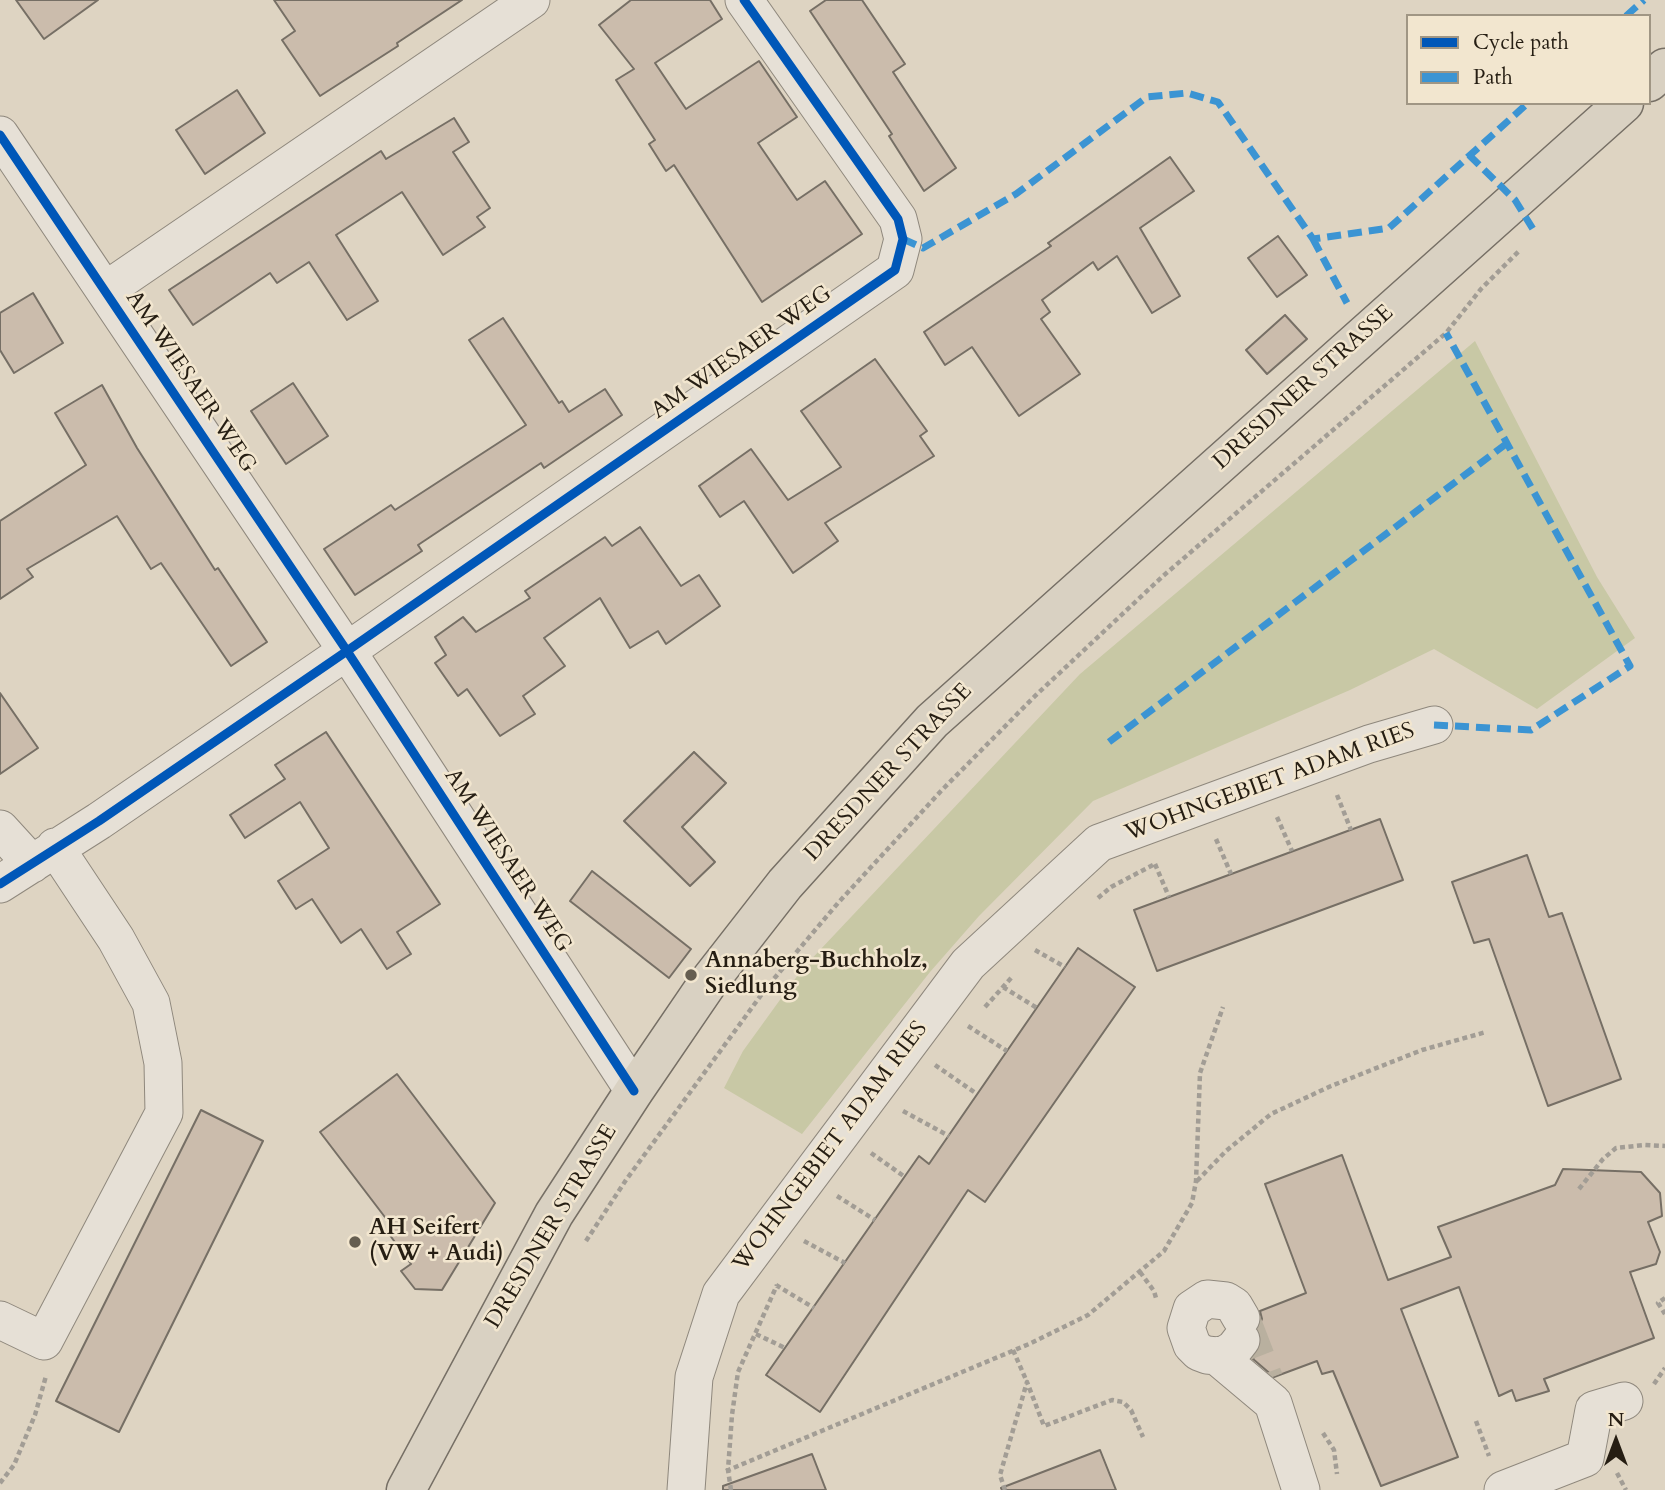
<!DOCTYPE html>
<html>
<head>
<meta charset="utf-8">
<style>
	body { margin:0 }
	#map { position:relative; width:1665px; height:1490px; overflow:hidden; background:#ded4c2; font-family:Cardo,serif }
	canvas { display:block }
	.legend { position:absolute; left:1406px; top:14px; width:245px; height:91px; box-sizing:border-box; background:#f2e6cf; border:2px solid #a09684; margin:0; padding:9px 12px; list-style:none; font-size:21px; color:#261e13 }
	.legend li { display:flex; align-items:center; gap:14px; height:35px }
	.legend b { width:35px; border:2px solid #a09684 }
	.north { position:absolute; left:1581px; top:1406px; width:70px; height:70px; -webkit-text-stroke:5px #f2e6cf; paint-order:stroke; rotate:0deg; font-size:19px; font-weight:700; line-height:28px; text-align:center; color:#261e13 }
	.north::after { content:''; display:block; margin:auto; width:24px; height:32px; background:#261e13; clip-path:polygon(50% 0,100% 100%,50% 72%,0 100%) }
</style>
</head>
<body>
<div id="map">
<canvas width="1665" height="1490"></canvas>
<ul class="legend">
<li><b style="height:9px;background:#0057b8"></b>Cycle path</li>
<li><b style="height:9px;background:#3b94d3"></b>Path</li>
</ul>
<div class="north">N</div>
</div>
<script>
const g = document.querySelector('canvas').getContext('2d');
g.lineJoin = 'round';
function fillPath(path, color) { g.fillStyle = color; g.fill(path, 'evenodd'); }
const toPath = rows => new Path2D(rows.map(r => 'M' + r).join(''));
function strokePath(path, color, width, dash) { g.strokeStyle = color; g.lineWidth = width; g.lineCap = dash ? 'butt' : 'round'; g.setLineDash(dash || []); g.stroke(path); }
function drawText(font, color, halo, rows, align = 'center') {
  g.font = font + ' Cardo,serif'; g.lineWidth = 5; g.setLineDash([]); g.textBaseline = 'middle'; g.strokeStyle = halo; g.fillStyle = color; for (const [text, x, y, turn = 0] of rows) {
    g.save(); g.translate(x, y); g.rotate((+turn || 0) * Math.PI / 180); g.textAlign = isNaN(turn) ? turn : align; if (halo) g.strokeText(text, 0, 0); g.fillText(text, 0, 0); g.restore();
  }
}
const green = toPath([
	[1475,341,1597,577,1635,638,1537,709,1434,649,1350,690,1093,801,979,916,930,972,802,1134,724,1088,743,1051,803,968,1080,674]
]);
const building = toPath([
	[16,0,98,0,44,39,16,0],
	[274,0,462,0,397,43,398,46,320,96,282,40,295,31,274,0],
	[631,0,710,0,722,19,655,63,686,109,759,61,797,117,758,143,797,200,825,181,862,234,762,302,674,165,666,171,649,144,655,140,616,80,634,69,599,25,631,0],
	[826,0,862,0,905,64,893,72,956,168,924,191,889,136,892,134,810,11,826,0],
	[237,90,265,133,205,174,176,130,237,90],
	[454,118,469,142,453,152,490,208,477,217,485,227,443,255,402,192,336,235,378,301,347,320,309,262,277,283,270,273,193,325,169,290,381,151,386,159,454,118],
	[1170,157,1194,191,1140,228,1180,296,1152,313,1117,256,1098,270,1093,262,1042,300,1050,312,1041,319,1080,374,1019,416,972,347,945,365,924,332,1051,246,1048,243,1170,157],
	[1278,236,1307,275,1277,297,1248,258,1278,236],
	[33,293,63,343,14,373,0,350,0,313,33,293],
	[1285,315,1307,339,1267,374,1246,350,1285,315],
	[503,318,559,403,562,401,569,412,605,389,622,415,544,468,541,463,418,545,422,551,355,595,324,549,391,505,395,510,526,425,469,340,503,318],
	[875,359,927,431,920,436,934,456,825,523,838,541,793,573,744,501,720,517,699,486,751,449,788,500,841,467,801,411,875,359],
	[293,383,328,436,286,464,251,411,293,383],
	[102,385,137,448,215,570,218,568,267,642,231,666,161,563,151,569,117,516,27,569,33,577,0,599,0,521,86,465,55,413,102,385],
	[640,527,681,586,699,575,720,606,666,644,658,631,630,648,600,598,544,638,565,666,523,696,535,714,500,736,467,689,458,696,435,663,446,655,435,637,463,617,476,632,530,598,525,591,605,537,612,546,640,527],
	[0,693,38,748,0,774,0,693],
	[326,732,440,904,397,932,411,954,387,969,361,929,341,943,312,899,296,909,278,881,329,848,300,802,245,838,230,815,285,779,275,765,326,732],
	[694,752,726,783,682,827,715,862,690,886,624,821,694,752],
	[1380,819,1403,880,1157,971,1134,910,1380,819],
	[1527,855,1549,917,1562,913,1621,1079,1548,1106,1489,939,1474,943,1452,882,1527,855],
	[592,871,691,949,669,978,570,901,592,871],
	[1078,948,1135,987,985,1202,968,1190,820,1412,766,1375,919,1156,929,1164,1078,948],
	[397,1074,495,1203,442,1290,415,1289,401,1271,411,1264,389,1234,394,1229,320,1132,397,1074],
	[201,1110,263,1141,119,1432,56,1401,201,1110],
	[1342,1155,1388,1280,1451,1257,1438,1227,1555,1185,1563,1169,1641,1172,1660,1193,1662,1216,1648,1222,1660,1252,1656,1264,1630,1272,1654,1338,1544,1379,1549,1391,1516,1401,1512,1390,1499,1396,1459,1287,1401,1309,1458,1457,1381,1486,1333,1371,1322,1374,1317,1361,1274,1377,1253,1359,1262,1344,1258,1329,1262,1319,1260,1311,1306,1293,1265,1184,1342,1155],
	[1100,1450,1116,1490,1002,1490,1001,1488,1100,1450],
	[812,1454,826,1490,723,1490,723,1486,812,1454]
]);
const minorTunnel = toPath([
	[1243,1323,1265,1380]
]);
const path = toPath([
	[1337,795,1351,830],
	[1277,817,1292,851],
	[1216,839,1231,874],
	[1155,864,1169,897],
	[1098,898,1111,887,1153,865],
	[1035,950,1065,967],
	[1003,987,1037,1008],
	[985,1007,1012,977],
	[968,1026,1007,1051],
	[935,1065,977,1094],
	[903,1111,949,1136],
	[871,1153,905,1177],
	[1197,1181,1226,1151,1271,1114,1331,1086,1422,1050,1486,1032],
	[1579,1189,1603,1159,1616,1148,1645,1145,1665,1146],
	[837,1196,875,1220],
	[586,1241,626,1180,767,987,838,903,941,791,1035,696,1163,576,1446,333,1481,289,1519,251],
	[804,1241,845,1263],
	[1140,1272,1154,1291,1156,1298],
	[776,1285,814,1308],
	[1665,1298,1658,1303,1665,1314],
	[756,1334,785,1348],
	[1013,1350,1027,1382],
	[1654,1384,1665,1368],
	[1476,1421,1489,1456],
	[1323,1433,1334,1450,1337,1474],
	[726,1471,1029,1344,1088,1315,1164,1251,1192,1203,1196,1181,1200,1073,1223,1007],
	[1617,1473,1626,1490],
	[0,1483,14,1465,35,1415,46,1376],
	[731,1490,728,1470,732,1415,738,1372,777,1285],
	[1005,1490,1000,1475,1027,1382,1044,1426,1112,1400,1123,1402,1131,1410,1143,1437]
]);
const minor = toPath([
	[0,135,347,651,634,1091],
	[106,290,531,0],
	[0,829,32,864],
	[0,884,99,821,347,651,895,270,903,239,898,219,744,0],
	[0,1320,44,1341,164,1113,163,1063,151,1003,116,939,55,847],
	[1241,1340,1234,1349,1226,1354,1217,1356,1207,1355,1199,1352,1192,1345,1186,1328,1192,1309,1207,1299,1226,1301,1234,1306,1241,1318],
	[1217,1356,1273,1403,1301,1490],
	[686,1490,694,1377,721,1294,968,964,1099,843,1369,744,1434,725],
	[1503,1490,1585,1458,1594,1410,1624,1401]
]);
const major = toPath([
	[1649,82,1665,68],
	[406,1490,554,1214,634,1091,707,984,785,884,932,721,1624,103]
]);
const quiet = toPath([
	[1626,16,1644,0],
	[1469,155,1515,200,1536,234],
	[903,239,923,248,1016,194,1147,97,1187,93,1218,102,1313,239,1389,228,1528,103],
	[1313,239,1347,303],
	[1434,725,1531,730,1630,666,1446,333],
	[1109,742,1506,444]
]);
const cycleway = toPath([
	[0,135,347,651,634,1091],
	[0,884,99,821,347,651,895,270,903,239,898,219,744,0]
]);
const markers = [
	[691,975,7,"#665e50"],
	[355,1242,7,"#665e50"]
];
const streetNames = [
	["AM WIESAER WEG",742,353,-35],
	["AM WIESAER WEG",190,382,56],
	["DRESDNER STRASSE",1304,388,-42],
	["DRESDNER STRASSE",889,773,-47],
	["WOHNGEBIET ADAM RIES",1270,783,-20],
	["AM WIESAER WEG",507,861,57],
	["WOHNGEBIET ADAM RIES",831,1147,-53],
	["DRESDNER STRASSE",552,1227,-59]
];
const poiNames = [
	["Annaberg-Buchholz,",705,962],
	["Siedlung",705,988],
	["AH Seifert",369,1229],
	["(VW + Audi)",369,1255]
];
fillPath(green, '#c8c8a5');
fillPath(building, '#cbbcac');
strokePath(building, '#766f65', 2);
strokePath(minorTunnel, '#b9b09f', 37, [37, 18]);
strokePath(minor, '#8f887d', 39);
strokePath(major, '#766f65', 41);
strokePath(path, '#a29d95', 4.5, [5, 3.5]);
strokePath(minor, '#e6e0d6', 37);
strokePath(major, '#d9d1c2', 38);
strokePath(quiet, '#3b94d3', 7, [14, 7]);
strokePath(cycleway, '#0057b8', 9);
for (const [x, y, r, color] of markers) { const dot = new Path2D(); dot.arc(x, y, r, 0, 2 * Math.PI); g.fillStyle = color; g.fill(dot); strokePath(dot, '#f2e6cf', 2.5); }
drawText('23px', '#261e13', '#f2e6cf', streetNames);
drawText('bold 23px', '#261e13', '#f2e6cf', poiNames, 'left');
</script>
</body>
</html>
